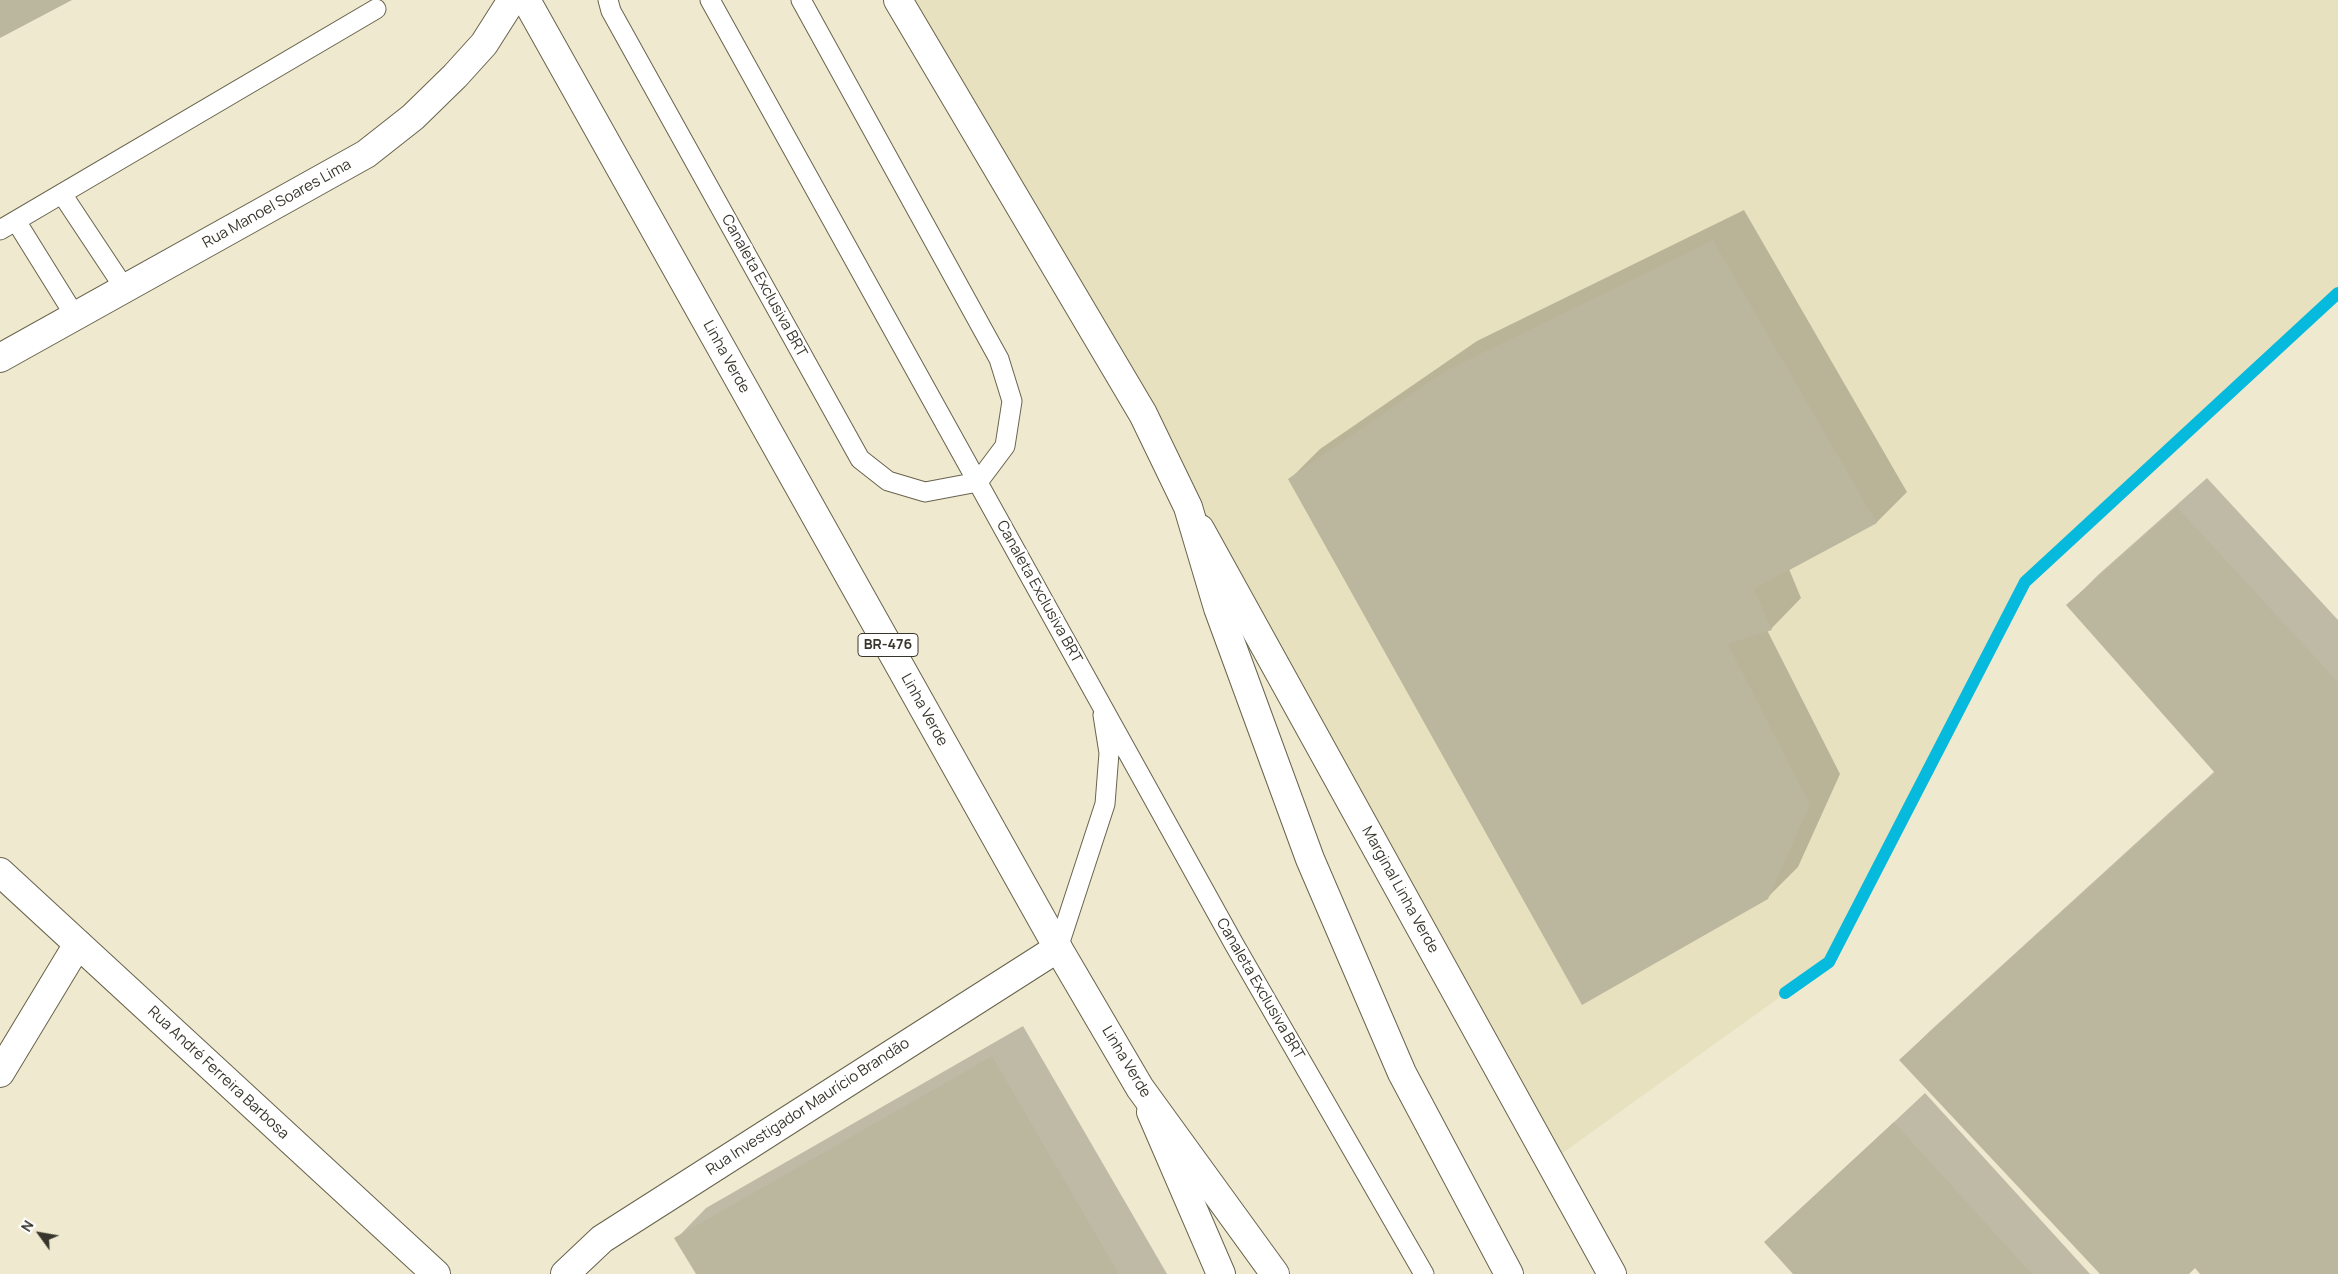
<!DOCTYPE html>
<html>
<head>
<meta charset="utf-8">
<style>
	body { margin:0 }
	#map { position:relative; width:2338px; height:1274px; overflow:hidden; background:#efe9d0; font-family:Manrope,sans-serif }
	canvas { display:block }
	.north { position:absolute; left:15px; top:1209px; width:50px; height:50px; -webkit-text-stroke:4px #fff; paint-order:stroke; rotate:302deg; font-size:14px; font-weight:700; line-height:20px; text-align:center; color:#38362c }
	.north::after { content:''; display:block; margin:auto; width:18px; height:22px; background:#38362c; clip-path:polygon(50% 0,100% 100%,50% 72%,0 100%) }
</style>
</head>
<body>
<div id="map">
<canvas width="2338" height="1274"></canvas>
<div class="north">N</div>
</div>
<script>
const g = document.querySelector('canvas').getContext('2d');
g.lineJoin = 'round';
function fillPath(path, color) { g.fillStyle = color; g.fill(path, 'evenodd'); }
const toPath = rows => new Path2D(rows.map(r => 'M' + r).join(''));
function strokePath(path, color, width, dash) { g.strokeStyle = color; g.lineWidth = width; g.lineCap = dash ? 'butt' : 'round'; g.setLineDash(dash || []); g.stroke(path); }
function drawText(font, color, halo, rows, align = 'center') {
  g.font = font + ' Manrope,sans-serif'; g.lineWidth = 5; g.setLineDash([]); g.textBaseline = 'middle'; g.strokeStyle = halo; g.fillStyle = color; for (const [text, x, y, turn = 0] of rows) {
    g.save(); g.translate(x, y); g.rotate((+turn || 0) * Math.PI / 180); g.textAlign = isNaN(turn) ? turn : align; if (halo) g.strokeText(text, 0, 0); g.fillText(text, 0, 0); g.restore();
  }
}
const built = toPath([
	[898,0,2338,0,2338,293,2025,582,1829,962,1550,1162]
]);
const shadow = toPath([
	[1744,210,1907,492,1877,522,1789,569,1801,598,1771,629,1767,630,1840,774,1798,867,1767,898,1290,479,1320,449,1477,341],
	[2207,478,2338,620,2338,1274,2202,1274,2195,1266,2187,1274,2102,1274,1900,1060,1931,1030,2215,771,2068,605,2098,575],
	[1023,1026,1167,1274,697,1274,676,1239,706,1208],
	[1925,1093,2090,1274,1795,1274,1766,1242]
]);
const stream = toPath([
	[1785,993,1829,962,2025,582,2338,293]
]);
const building = toPath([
	[0,0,72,0,0,38],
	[1713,240,1877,523,1754,589,1772,630,1728,644,1810,805,1768,899,1582,1005,1288,479,1445,371],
	[2177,507,2338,682,2338,1274,2200,1274,2195,1268,2189,1274,2100,1274,1899,1060,2215,773,2066,605],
	[992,1056,1119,1274,696,1274,674,1238],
	[1894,1122,2032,1274,1793,1274,1764,1242]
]);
const lane = toPath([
	[608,0,611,11,860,459,888,481,925,492,978,482,1005,446,1012,401,999,359,801,0],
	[710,0,1234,944,1424,1274],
	[62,194,125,289],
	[16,221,75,316],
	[0,230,376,9],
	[1058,948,1105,804,1109,753,1103,715]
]);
const street = toPath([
	[0,1073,78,944]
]);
const secondary = toPath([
	[0,358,366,154,413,117,455,76,484,44,512,0],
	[1200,529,1612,1274],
	[1151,1112,1221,1274],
	[565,1274,602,1239,1058,948]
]);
const primary = toPath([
	[0,872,436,1274]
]);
const highway = toPath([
	[526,0,1058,948,1140,1088,1275,1274],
	[898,0,1143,414,1188,507,1218,608,1310,859,1402,1073,1509,1274]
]);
const shields = [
	[888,645,60]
];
const shieldNames = [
	["BR-476",888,645]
];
const streetNames = [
	["Rua Manoel Soares Lima",277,204,-29],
	["Canaleta Exclusiva BRT",764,286,61],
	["Linha Verde",726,357,61],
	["Canaleta Exclusiva BRT",1039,592,61],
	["Linha Verde",924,710,61],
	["Marginal Linha Verde",1400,890,61],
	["Canaleta Exclusiva BRT",1260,989,60],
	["Linha Verde",1126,1062,59],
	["Rua André Ferreira Barbosa",218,1073,43],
	["Rua Investigador Maurício Brandão",808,1107,-33]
];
fillPath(built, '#e8e1bf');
fillPath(shadow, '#0003');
strokePath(stream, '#05badc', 12);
fillPath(building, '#bbb69e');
strokePath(lane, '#68634c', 21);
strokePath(street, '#68634c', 30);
strokePath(secondary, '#68634c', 30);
strokePath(primary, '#68634c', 30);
strokePath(highway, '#68634c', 30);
strokePath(lane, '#fff', 19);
strokePath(street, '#fff', 28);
strokePath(secondary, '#fff', 28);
strokePath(primary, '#fff', 28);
strokePath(highway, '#fff', 28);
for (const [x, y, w] of shields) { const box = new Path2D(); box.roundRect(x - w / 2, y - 11.5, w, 23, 4); g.fillStyle = '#fff'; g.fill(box); strokePath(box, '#38362c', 1); }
drawText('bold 14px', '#38362c', null, shieldNames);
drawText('15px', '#38362c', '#fff', streetNames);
</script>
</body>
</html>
